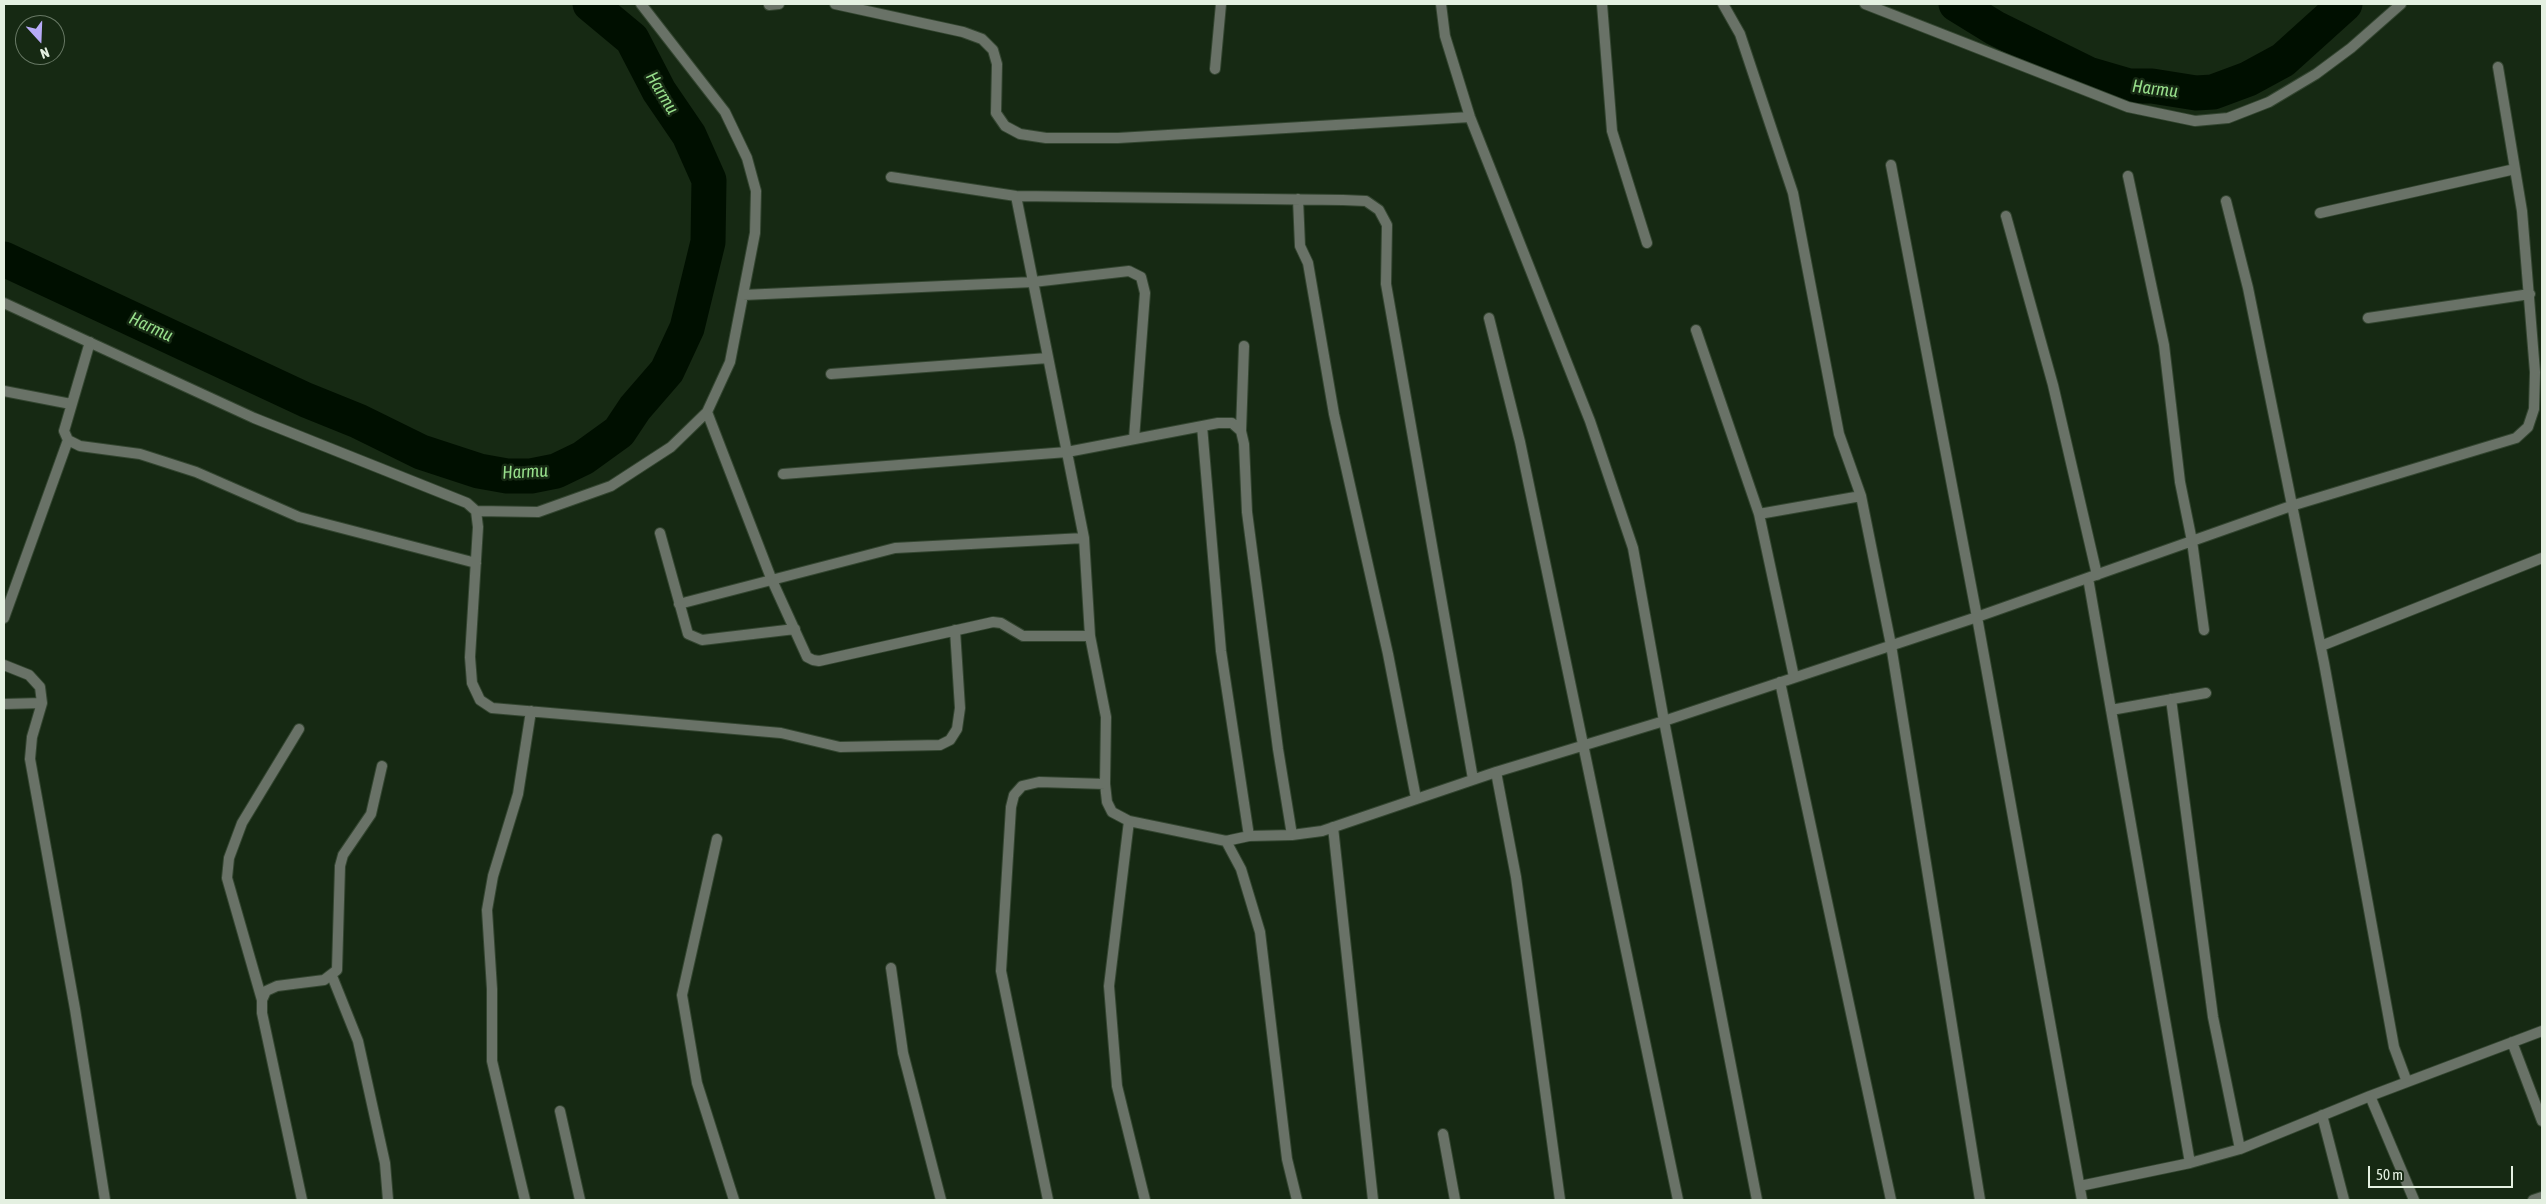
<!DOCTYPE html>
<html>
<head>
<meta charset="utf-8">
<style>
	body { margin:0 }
	#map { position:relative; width:2546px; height:1204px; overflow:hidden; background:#162913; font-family:"Asap Condensed",sans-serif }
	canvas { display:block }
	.frame { position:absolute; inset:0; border:5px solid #e4f0e1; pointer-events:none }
	.north { position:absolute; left:15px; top:15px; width:50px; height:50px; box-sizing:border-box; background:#162913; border:1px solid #687965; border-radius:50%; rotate:160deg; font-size:14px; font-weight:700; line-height:20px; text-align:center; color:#e4f0e1 }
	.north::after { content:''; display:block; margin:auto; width:18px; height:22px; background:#b7abf7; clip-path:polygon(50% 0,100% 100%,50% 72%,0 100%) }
	.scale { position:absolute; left:2368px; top:1166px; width:145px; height:22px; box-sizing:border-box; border:2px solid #e4f0e1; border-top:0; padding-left:6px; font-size:15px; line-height:18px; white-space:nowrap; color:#e4f0e1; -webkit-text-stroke:4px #162913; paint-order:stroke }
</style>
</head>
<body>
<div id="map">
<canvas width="2546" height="1204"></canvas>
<div class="frame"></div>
<div class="north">N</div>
<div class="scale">50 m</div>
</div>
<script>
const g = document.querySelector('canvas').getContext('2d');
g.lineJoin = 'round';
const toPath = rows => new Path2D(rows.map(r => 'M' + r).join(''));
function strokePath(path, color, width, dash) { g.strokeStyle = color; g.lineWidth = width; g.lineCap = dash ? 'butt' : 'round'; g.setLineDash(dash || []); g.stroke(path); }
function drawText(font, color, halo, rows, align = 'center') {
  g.font = font + ' "Asap Condensed",sans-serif'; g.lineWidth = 5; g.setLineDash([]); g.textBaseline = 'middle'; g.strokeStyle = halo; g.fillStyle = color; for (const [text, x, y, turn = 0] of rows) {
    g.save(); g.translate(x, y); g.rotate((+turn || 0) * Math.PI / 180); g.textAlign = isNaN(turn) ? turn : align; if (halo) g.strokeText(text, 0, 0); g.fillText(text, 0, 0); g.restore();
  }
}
const river = toPath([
	[1956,4,1995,28,2088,74,2129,86,2152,86,2196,93,2213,92,2248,79,2283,60,2345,4],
	[4,259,306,400,358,421,421,452,479,471,507,476,531,476,556,471,583,458,619,432,635,408,667,371,687,328,708,242,709,180,689,135,659,91,632,39,590,4]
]);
const street = toPath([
	[835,4,963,32,982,39,993,50,997,64,996,113,1005,126,1020,134,1046,138,1118,138,1470,117],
	[1441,4,1445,36,1470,117,1590,421,1633,548,1664,721,1757,1200],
	[1602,4,1612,131,1647,243],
	[1723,4,1740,34,1793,193,1839,434,1861,496,1891,645,1980,1200],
	[1865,4,2128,107,2195,121,2228,118,2269,102,2316,74,2351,48,2401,4],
	[769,5,779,4],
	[1215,69,1221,4],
	[1891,165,1977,617,2082,1200],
	[2128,176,2164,345,2180,482,2192,541,2204,630],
	[891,177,1016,196,1343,200,1366,201,1379,210,1387,225,1386,284,1473,779],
	[1016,196,1084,538,1090,636,1106,717,1105,784],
	[1298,199,1300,246,1308,263,1334,414,1388,654,1416,798],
	[2226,201,2248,288,2324,663,2394,1047,2407,1082],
	[2320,213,2515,169],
	[2006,216,2053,385,2097,575],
	[743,295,1033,282,1129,271,1141,277,1145,293,1134,439],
	[4,303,254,418,467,503,476,511,478,527,470,657,472,683,480,700,492,708,781,733,840,747,940,745,950,740,957,729,960,708,955,630],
	[1489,318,1520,442,1678,1200],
	[2368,318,2530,294],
	[1696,330,1759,514,1794,677],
	[90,342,64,431,68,440,80,446,140,454,196,472,299,517,476,563],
	[831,374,1048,358],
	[4,391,71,404],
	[707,412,771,578,807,657,813,660,819,661,993,622,1001,623,1023,636,1090,636],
	[1202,426,1221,651,1249,836],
	[1241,431,1244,346],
	[783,474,1067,452,1218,423,1232,423,1241,431,1244,444,1247,512,1278,749,1292,835],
	[476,511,538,512,611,486,671,447,707,412,730,362,755,233,756,191,747,158,725,112,641,4],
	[1759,514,1861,496],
	[660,533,688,634,702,640,795,629],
	[2088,578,2190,1163],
	[679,604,895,548,1084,538],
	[4,618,68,440],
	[2321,646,2542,558],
	[4,665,29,675,40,687,42,703,32,737,30,759,75,1009,105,1200],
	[1780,682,1891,1200],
	[2171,699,2213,1017,2240,1149],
	[4,704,42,703],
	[2111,710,2206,693],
	[1496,772,1516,877,1560,1200],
	[1129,821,1109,986,1117,1086,1145,1200],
	[1333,827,1373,1200],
	[717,839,682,995,697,1083,734,1200],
	[1226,841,1241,869,1260,932,1287,1159,1297,1200],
	[891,968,903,1053,941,1200],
	[332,976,358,1041,385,1163,388,1200],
	[262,1000,227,878,229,858,242,823,299,729],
	[2512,1042,2542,1121],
	[2370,1096,2414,1200],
	[560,1111,580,1200],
	[2322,1115,2344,1200],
	[1443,1134,1455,1200],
	[2080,1186,2190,1163,2240,1149,2370,1096,2542,1031],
	[302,1200,262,1013,262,1000,266,991,277,986,324,980,337,970,340,866,343,855,371,814,382,766],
	[525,1200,492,1061,492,989,487,910,493,876,518,794,531,711],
	[1048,1200,1001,971,1011,807,1014,795,1022,786,1039,782,1105,784,1107,802,1112,812,1129,821,1226,841,1249,836,1292,835,1322,831,1496,772,1664,721,1977,617,2291,506,2516,438,2528,427,2534,409,2535,372,2522,211,2498,67],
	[2533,1200,2542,1197]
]);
const waterNames = [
	["Harmu",2155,89,7],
	["Harmu",662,93,59],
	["Harmu",151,327,25],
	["Harmu",525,472,-3]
];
strokePath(river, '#000f00', 35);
strokePath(street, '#334530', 12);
strokePath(street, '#697267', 10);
drawText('italic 18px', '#97de8b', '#162913', waterNames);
</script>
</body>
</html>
